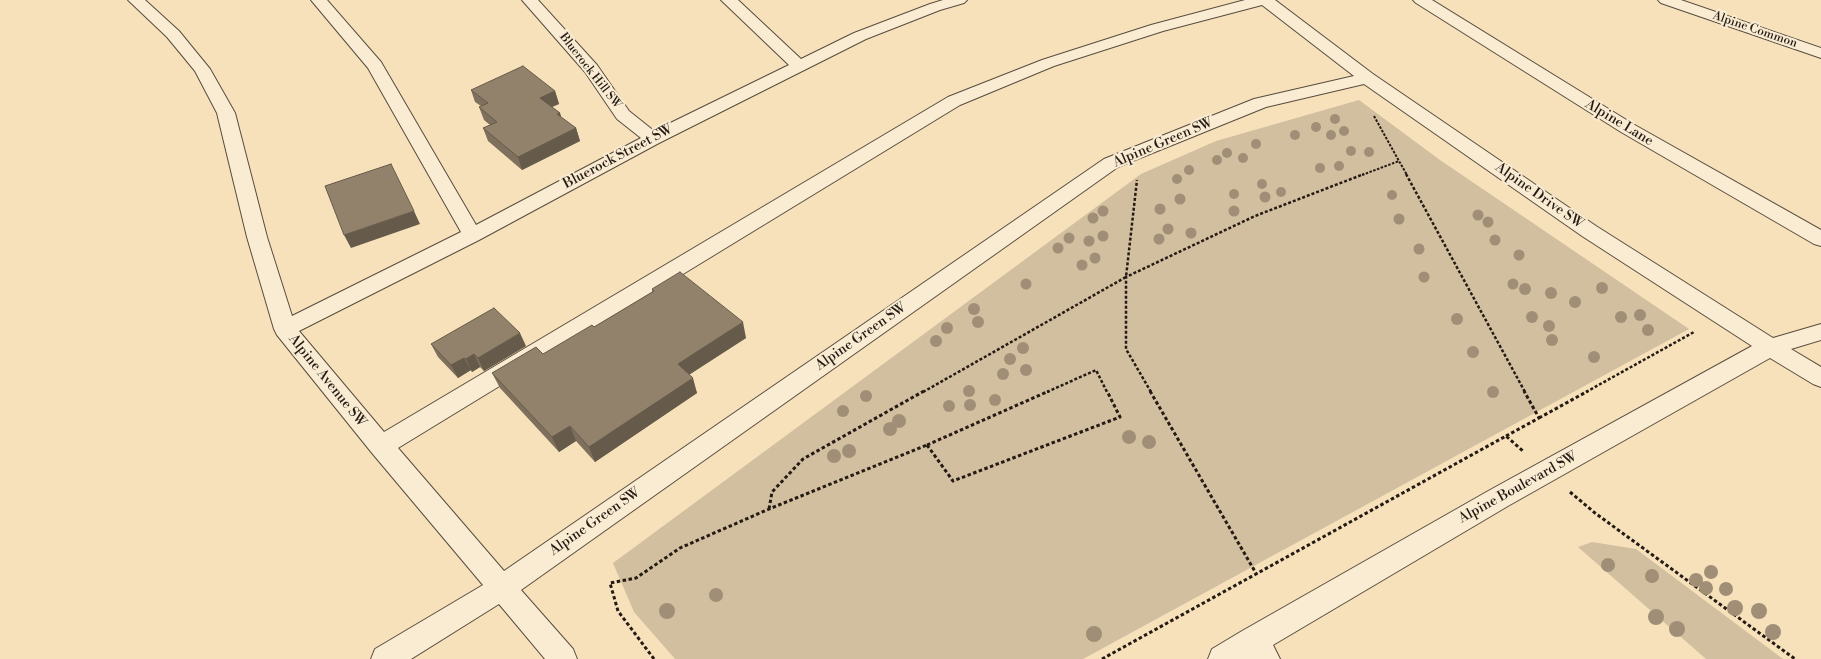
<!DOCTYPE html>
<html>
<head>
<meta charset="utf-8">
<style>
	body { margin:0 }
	canvas { display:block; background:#f6e1bb }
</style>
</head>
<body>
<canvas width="1821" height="659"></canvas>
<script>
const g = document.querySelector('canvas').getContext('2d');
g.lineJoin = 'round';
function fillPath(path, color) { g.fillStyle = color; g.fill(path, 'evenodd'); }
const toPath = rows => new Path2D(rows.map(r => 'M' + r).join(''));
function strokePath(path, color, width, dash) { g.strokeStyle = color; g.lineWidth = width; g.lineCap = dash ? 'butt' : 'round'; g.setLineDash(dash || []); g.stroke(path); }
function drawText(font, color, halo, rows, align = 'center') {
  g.font = font + ' "Libre Bodoni",serif'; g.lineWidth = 4; g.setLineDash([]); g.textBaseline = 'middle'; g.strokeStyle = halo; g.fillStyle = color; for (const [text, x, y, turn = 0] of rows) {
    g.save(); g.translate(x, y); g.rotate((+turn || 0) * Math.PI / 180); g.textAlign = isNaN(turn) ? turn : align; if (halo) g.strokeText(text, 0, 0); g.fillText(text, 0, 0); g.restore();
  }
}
const green = toPath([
	[1359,100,1440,160,1689,329,1083,659,675,659,634,612,613,563,1141,174,1216,141],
	[1592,542,1636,549,1783,659,1706,659,1578,547]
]);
const pathFar2 = toPath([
	[1374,116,1399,161],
	[1362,175,1399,161,1407,175]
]);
const pathFar1 = toPath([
	[1406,174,1525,392],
	[923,392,1126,277,1137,180],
	[1047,392,1096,370,1107,392],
	[1151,392,1126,349,1126,277,1255,216,1364,174],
	[1586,392,1694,332]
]);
const path = toPath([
	[1150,391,1257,575],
	[1539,418,1588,391],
	[1506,436,1539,418,1524,391],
	[927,445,953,481,1120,417,1107,391],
	[927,445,1049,391],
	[1570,492,1595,513,1795,659],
	[769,509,772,492,803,459,924,391],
	[654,659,618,611,610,583,636,578,680,548,769,509,927,445],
	[1102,659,1506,436,1523,451]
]);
const minor = toPath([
	[128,0,145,0,179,31,210,69,235,113,267,237,292,316,461,232,368,68,311,0,327,0,381,62,476,225,641,138,617,119,585,72,522,0,538,0,597,65,629,111,654,131,789,65,721,0,738,0,801,59,854,33,930,4,943,0,967,0,964,3,940,10,866,39,659,143,479,240,299,331,384,432,948,97,1042,60,1151,25,1245,0,1275,0,1373,74,1596,226,1773,338,1821,324,1821,340,1791,349,1821,367,1821,387,1813,384,1770,358,1508,506,1273,645,1280,659,1208,659,1212,649,1242,631,1490,490,1752,346,1582,236,1364,84,1266,107,1118,167,521,590,573,649,577,659,545,659,499,604,411,659,371,659,375,649,483,585,372,453,277,335,274,329,247,237,217,113,195,71,167,37,128,0],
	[1262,5,1354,76,1254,99,1104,159,504,571,398,448,960,105,1054,66,1163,31,1262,5],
	[1413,0,1432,0,1633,124,1821,230,1821,246,1814,244,1621,132,1416,3,1413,0],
	[1658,0,1681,0,1821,48,1821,58,1661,3,1658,0]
]);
const trees = [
	[1335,119,5],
	[1316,127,5],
	[1344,131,5],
	[1295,135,5],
	[1331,135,5],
	[1256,144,5],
	[1351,151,5],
	[1369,152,5],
	[1227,153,5],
	[1243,158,5],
	[1217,160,5],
	[1339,166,5],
	[1320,168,5],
	[1189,170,5],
	[1177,179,5],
	[1262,184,5],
	[1281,192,5],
	[1234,194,5],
	[1392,195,5],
	[1265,197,5.5],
	[1180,199,5.5],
	[1160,209,5.5],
	[1103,211,5.5],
	[1234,211,5.5],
	[1478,215,5.5],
	[1093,218,5.5],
	[1399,219,5.5],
	[1488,222,5.5],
	[1168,229,5.5],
	[1191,233,5.5],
	[1103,236,5.5],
	[1069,238,5.5],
	[1159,239,5.5],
	[1495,240,5.5],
	[1089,241,5.5],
	[1058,248,5.5],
	[1419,249,5.5],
	[1519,255,5.5],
	[1095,258,5.5],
	[1082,265,5.5],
	[1424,277,5.5],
	[1026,284,5.5],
	[1513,284,5.5],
	[1602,288,6],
	[1525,289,6],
	[1551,293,6],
	[1575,302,6],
	[974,309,6],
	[1640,315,6],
	[1532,317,6],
	[1621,317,6],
	[1457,319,6],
	[978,322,6],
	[1549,326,6],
	[947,328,6],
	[1648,330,6],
	[1552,340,6],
	[936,341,6],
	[1023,348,6],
	[1473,352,6],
	[1594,357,6],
	[1010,359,6],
	[1026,370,6],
	[1003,374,6],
	[969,391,6],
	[1493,392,6],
	[866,396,6],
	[995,400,6],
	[970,405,6],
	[949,406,6],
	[843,411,6],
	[899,421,7],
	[890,429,7],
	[1129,437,7],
	[1149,442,7],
	[849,451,7],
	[834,456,7],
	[1608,565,7],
	[1711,572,7],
	[1652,576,7],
	[1696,580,7],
	[1706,588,7],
	[1726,589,7],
	[716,595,7],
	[1735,608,8],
	[667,611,8],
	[1759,611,8],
	[1656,617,8],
	[1677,629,8],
	[1773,632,8],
	[1094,634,8]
];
const wall = toPath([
	[471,90,555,91,559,104,552,107,560,113,561,118,576,128,580,141,522,170,488,141,483,128,490,125,484,120,479,107,481,106,475,102],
	[652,289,746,338,689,375,697,393,595,462,576,441,559,452,500,388,492,373,543,354,594,327,652,292],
	[431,344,526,346,484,371,480,367,472,372,471,370,458,378,438,357]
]);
const shadedWall = toPath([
	[555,91,559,104,544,110,540,98],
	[560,113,564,126,557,114],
	[576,128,580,141,522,170,518,157],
	[414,211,420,224,351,248,344,235],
	[743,322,746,338,682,379,678,364],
	[520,333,526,346,484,371,478,358],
	[474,354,480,367,472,372,466,359],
	[464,358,471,370,458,378,451,365],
	[693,378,697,393,595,462,589,447],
	[570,426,576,441,559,452,552,437]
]);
const building = toPath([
	[523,66,555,91,540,98,560,113,557,114,576,128,518,157,483,128,497,122,479,107,488,103,471,90,523,66],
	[391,164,414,211,344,235,325,186,391,164],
	[680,272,743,322,678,364,693,378,589,447,570,426,552,437,492,373,536,347,543,354,592,325,594,327,654,291,652,289,680,272],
	[494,308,520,333,478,358,474,354,466,359,464,358,451,365,431,344,494,308]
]);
const farStreetnames = [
	["Alpine Common",1755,30,19],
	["Bluerock Hill SW",590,71,52]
];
const streetNames = [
	["Alpine Lane",1619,123,31],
	["Alpine Green SW",1163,143,-23],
	["Bluerock Street SW",618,157,-28],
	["Alpine Drive SW",1539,196,35],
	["Alpine Green SW",861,337,-35],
	["Alpine Avenue SW",327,381,51],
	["Alpine Boulevard SW",1518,488,-29],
	["Alpine Green SW",595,522,-35]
];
fillPath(green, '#d2bf9f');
strokePath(minor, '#594c3e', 2);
strokePath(pathFar2, '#251b14', 2, [2.5, 1.5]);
strokePath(pathFar1, '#251b14', 2.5, [3, 2]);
strokePath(path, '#251b14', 3, [3.5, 2.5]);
fillPath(minor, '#f9ecd3');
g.fillStyle = '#a08f76';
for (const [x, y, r] of trees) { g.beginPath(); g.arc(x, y, r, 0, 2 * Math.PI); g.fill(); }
fillPath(wall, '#7e705c');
fillPath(shadedWall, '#665b4b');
fillPath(building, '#92826b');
strokePath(building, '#665b4b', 1);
drawText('12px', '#251b14', '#f9ecd3', farStreetnames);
drawText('14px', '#251b14', '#f9ecd3', streetNames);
</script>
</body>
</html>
